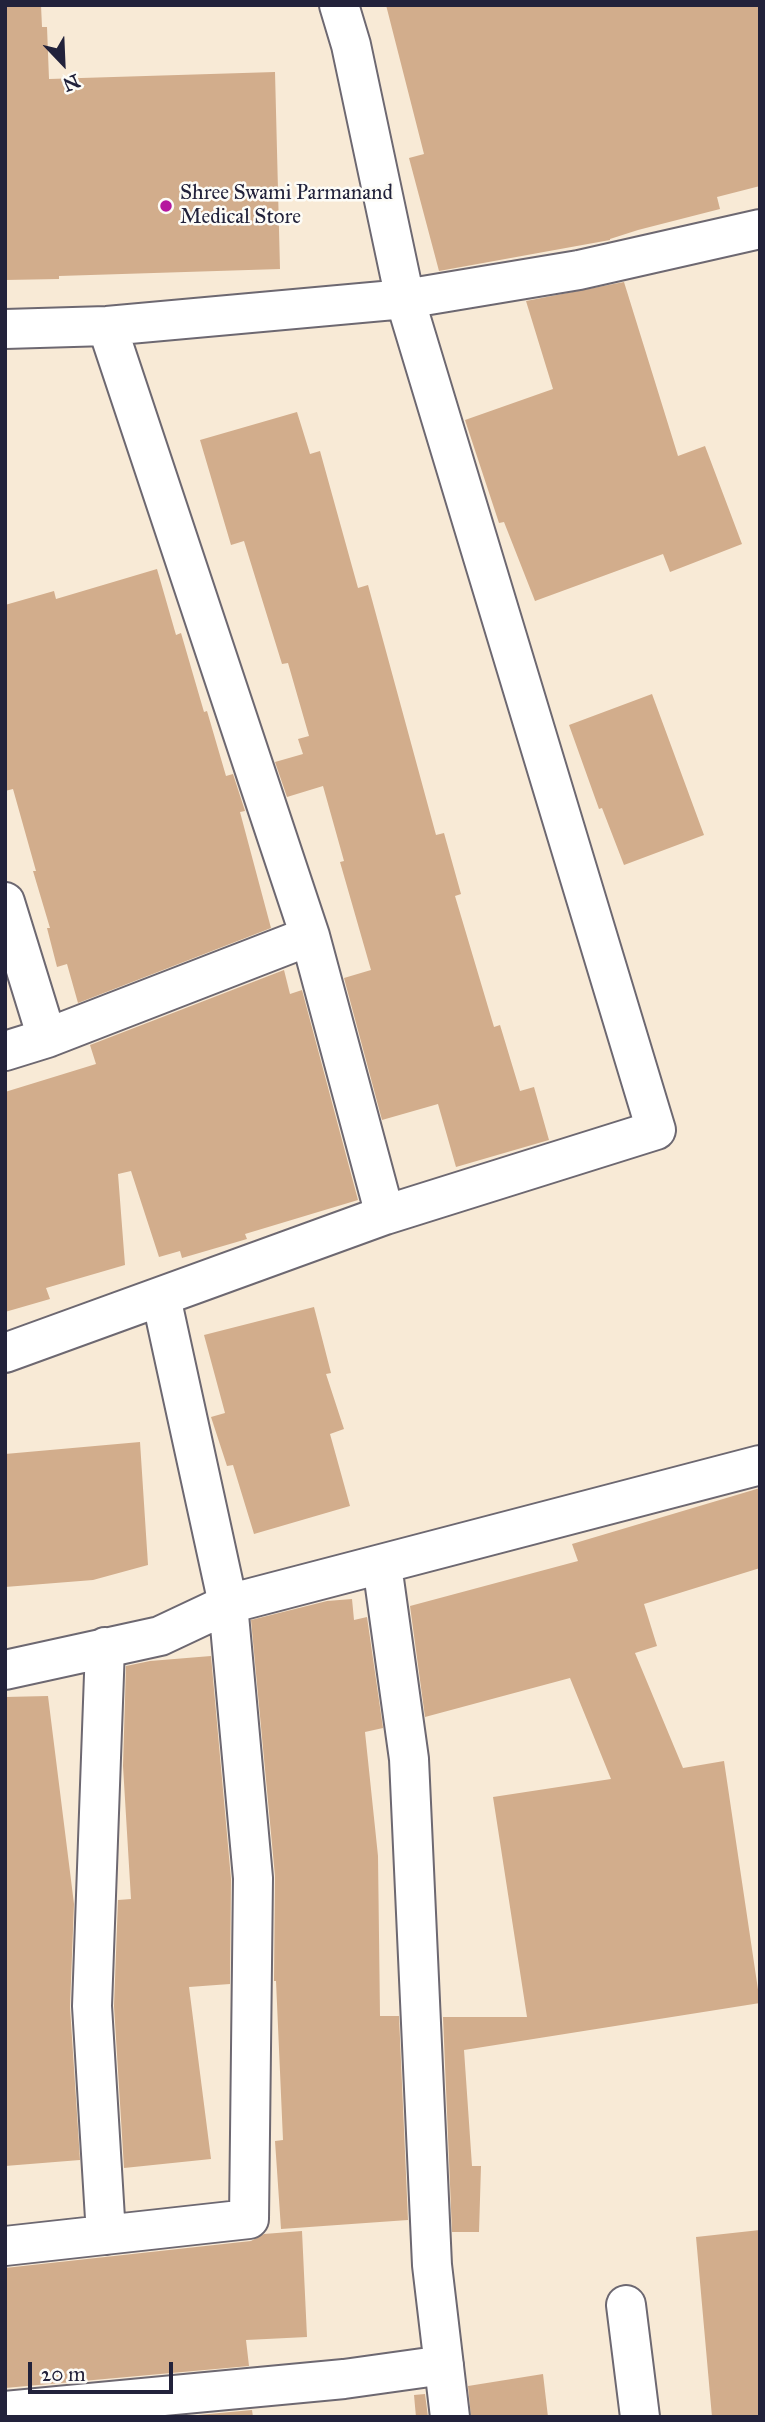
<!DOCTYPE html>
<html>
<head>
<meta charset="utf-8">
<style>
	body { margin:0 }
	#map { position:relative; width:765px; height:2422px; overflow:hidden; background:#f8ead6; font-family:"IM FELL Great Primer",serif }
	canvas { display:block }
	.frame { position:absolute; inset:0; border:7px solid #22223b; pointer-events:none }
	.north { position:absolute; left:28px; top:28px; width:70px; height:70px; -webkit-text-stroke:5px #fdfcf7; paint-order:stroke; rotate:157deg; font-size:19px; font-weight:700; line-height:28px; text-align:center; color:#22223b }
	.north::after { content:''; display:block; margin:auto; width:24px; height:32px; background:#22223b; clip-path:polygon(50% 0,100% 100%,50% 72%,0 100%) }
	.scale { position:absolute; left:28px; top:2362px; width:145px; height:32px; box-sizing:border-box; border:4px solid #22223b; border-top:0; padding-left:9px; font-size:21px; line-height:24px; white-space:nowrap; color:#22223b; -webkit-text-stroke:5px #fdfcf7; paint-order:stroke }
</style>
</head>
<body>
<div id="map">
<canvas width="765" height="2422"></canvas>
<div class="frame"></div>
<div class="north">N</div>
<div class="scale">20 m</div>
</div>
<script>
const g = document.querySelector('canvas').getContext('2d');
g.lineJoin = 'round';
function fillPath(path, color) { g.fillStyle = color; g.fill(path, 'evenodd'); }
const toPath = rows => new Path2D(rows.map(r => 'M' + r).join(''));
function strokePath(path, color, width, dash) { g.strokeStyle = color; g.lineWidth = width; g.lineCap = dash ? 'butt' : 'round'; g.setLineDash(dash || []); g.stroke(path); }
function drawText(font, color, halo, rows, align = 'center') {
  g.font = font + ' "IM FELL Great Primer",serif'; g.lineWidth = 5; g.setLineDash([]); g.textBaseline = 'middle'; g.strokeStyle = halo; g.fillStyle = color; for (const [text, x, y, turn = 0] of rows) {
    g.save(); g.translate(x, y); g.rotate((+turn || 0) * Math.PI / 180); g.textAlign = isNaN(turn) ? turn : align; if (halo) g.strokeText(text, 0, 0); g.fillText(text, 0, 0); g.restore();
  }
}
const building = toPath([
	[5,5,41,5,42,27,47,27,49,79,275,72,280,269,59,276,59,279,5,280],
	[386,5,760,5,760,186,717,197,720,209,638,230,610,239,610,240,439,271,409,158,424,154],
	[624,282,678,456,705,446,742,544,670,572,663,554,535,601,504,522,499,523,465,420,553,389,526,301],
	[297,412,310,454,320,451,358,588,368,585,436,835,444,833,461,894,455,896,494,1027,500,1025,520,1091,534,1087,549,1140,456,1167,438,1104,382,1120,344,978,371,970,340,862,344,861,323,786,287,797,275,762,303,754,298,739,309,736,288,663,282,664,244,541,231,545,200,440],
	[157,569,176,635,181,633,204,712,207,711,226,776,233,774,245,811,240,812,271,928,78,1003,67,964,57,967,47,928,50,928,33,871,36,871,13,789,5,791,5,605,54,591,56,599],
	[652,694,704,835,624,865,602,808,599,809,569,725],
	[284,970,290,994,302,990,358,1200,245,1234,247,1239,182,1258,180,1251,159,1257,131,1171,118,1174,125,1265,46,1288,50,1299,5,1312,5,1092,96,1064,90,1045],
	[314,1307,331,1373,326,1374,344,1429,330,1434,350,1506,254,1534,233,1465,227,1466,211,1417,225,1413,204,1335],
	[140,1442,148,1565,93,1580,5,1587,5,1454],
	[760,1488,760,1568,644,1604,657,1646,635,1653,683,1768,724,1761,760,2003,464,2050,472,2166,481,2166,479,2232,452,2232,443,2017,527,2017,493,1797,611,1779,570,1678,425,1717,410,1606,578,1561,572,1544],
	[352,1599,354,1620,367,1617,383,1728,365,1732,378,1856,380,2016,399,2016,408,2220,281,2229,275,2141,283,2140,276,1981,274,1981,275,1876,251,1620,327,1601],
	[211,1656,231,1879,230,1984,189,1987,211,2159,124,2168,114,2006,118,1900,131,1899,123,1766,126,1666,150,1661],
	[48,1696,74,1904,70,2007,80,2160,5,2166,5,1697],
	[760,2230,760,2417,712,2417,696,2237],
	[302,2231,307,2337,246,2340,249,2366,5,2388,5,2268,251,2241,264,2234],
	[543,2374,548,2417,471,2417,468,2386],
	[425,2394,428,2417,416,2417,414,2395],
	[252,2410,253,2417,177,2417]
]);
const minor = toPath([
	[339,5,351,45,405,299,579,270,760,229],
	[107,326,310,936,385,1215],
	[5,329,107,326,405,299,656,1130,385,1215,5,1353],
	[5,902,47,1038],
	[5,1051,47,1038,310,936],
	[382,1565,409,1759,432,2265,450,2417],
	[105,1647,92,2006,106,2235],
	[5,1670,160,1636,228,1604,760,1465],
	[5,2246,249,2219,253,1878,228,1604,161,1297],
	[626,2305,640,2417],
	[5,2411,344,2379,444,2365]
]);
const markers = [
	[166,206,7,"#b5179e"]
];
const poiNames = [
	["Shree Swami Parmanand",180,194],
	["Medical Store",180,218]
];
fillPath(building, '#d2ad8c');
strokePath(minor, '#6d6871', 42);
strokePath(minor, '#fff', 38);
for (const [x, y, r, color] of markers) { const dot = new Path2D(); dot.arc(x, y, r, 0, 2 * Math.PI); g.fillStyle = color; g.fill(dot); strokePath(dot, '#fdfcf7', 2.5); }
drawText('21px', '#22223b', '#fdfcf7', poiNames, 'left');
</script>
</body>
</html>
